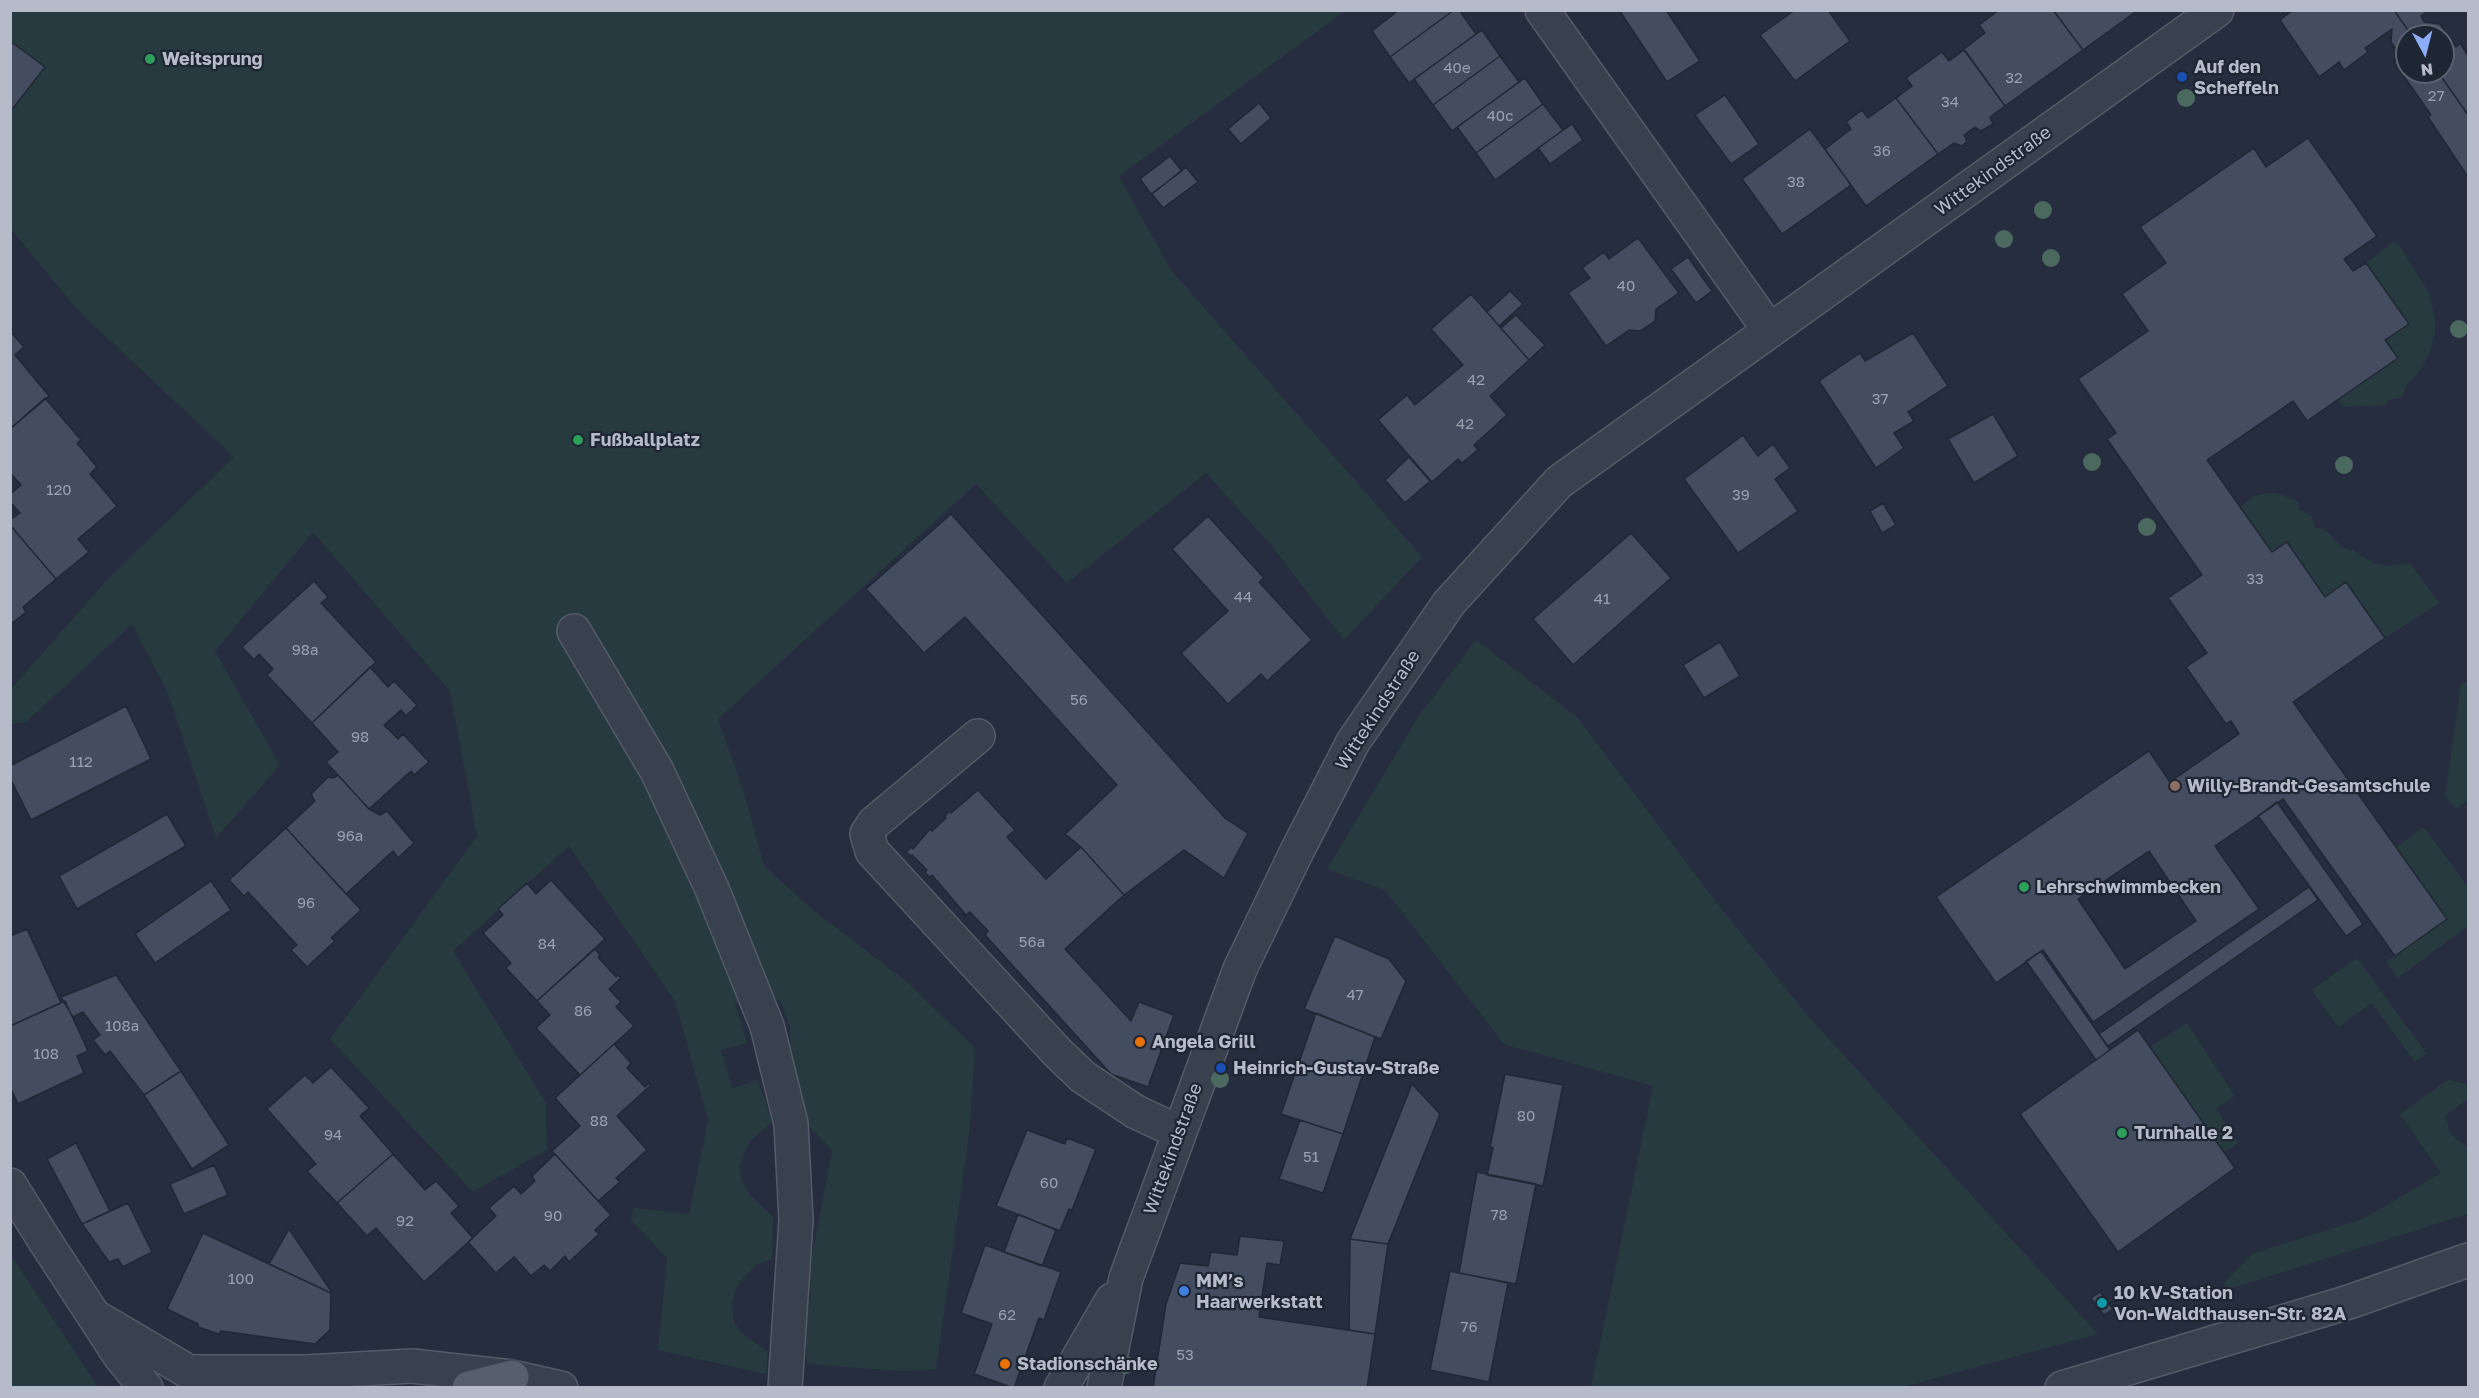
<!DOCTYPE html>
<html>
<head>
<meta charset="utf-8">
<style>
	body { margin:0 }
	#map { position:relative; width:2479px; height:1398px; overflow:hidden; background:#252d3e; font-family:"Golos Text",sans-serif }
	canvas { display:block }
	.frame { position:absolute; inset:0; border:12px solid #b5bbc9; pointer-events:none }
	.north { position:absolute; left:2395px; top:24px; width:60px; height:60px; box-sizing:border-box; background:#1e2533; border:2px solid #5a616f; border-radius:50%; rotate:173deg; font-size:16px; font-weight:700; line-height:24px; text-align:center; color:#b5bbc9 }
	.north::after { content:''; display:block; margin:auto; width:21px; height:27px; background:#8dacf7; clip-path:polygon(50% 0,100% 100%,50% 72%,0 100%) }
</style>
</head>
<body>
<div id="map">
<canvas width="2479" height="1398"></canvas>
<div class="frame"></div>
<div class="north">N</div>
</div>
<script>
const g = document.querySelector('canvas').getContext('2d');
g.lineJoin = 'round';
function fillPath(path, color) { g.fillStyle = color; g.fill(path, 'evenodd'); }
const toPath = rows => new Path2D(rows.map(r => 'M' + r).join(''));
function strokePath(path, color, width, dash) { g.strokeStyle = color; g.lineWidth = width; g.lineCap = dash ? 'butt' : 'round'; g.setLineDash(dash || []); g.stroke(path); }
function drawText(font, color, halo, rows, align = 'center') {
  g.font = font + ' "Golos Text",sans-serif'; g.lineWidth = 4.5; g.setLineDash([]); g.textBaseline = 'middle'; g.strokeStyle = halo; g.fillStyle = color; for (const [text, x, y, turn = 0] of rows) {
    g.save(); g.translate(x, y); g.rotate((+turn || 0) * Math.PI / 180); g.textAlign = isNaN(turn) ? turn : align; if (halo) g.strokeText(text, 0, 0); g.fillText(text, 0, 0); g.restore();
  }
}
const green = toPath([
	[10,11,1345,11,1119,176,1171,270,1422,557,1344,640,1272,546,1206,473,1067,583,976,484,718,719,744,792,764,866,812,909,908,983,975,1048,970,1127,936,1369,902,1371,807,1364,805,1334,811,1292,807,1283,832,1150,810,1128,790,1050,790,1027,780,1000,735,1003,747,1043,721,1050,733,1088,758,1080,772,1122,750,1141,739,1166,742,1182,750,1195,773,1217,772,1259,756,1265,746,1275,736,1288,732,1306,734,1323,742,1333,768,1352,766,1374,658,1350,667,1258,631,1220,633,1208,689,1214,708,1120,675,1001,569,846,453,951,546,1103,547,1150,473,1192,330,1039,477,836,450,691,313,532,215,651,280,765,216,838,168,693,132,624,26,722,11,724,11,689,109,578,234,457,77,309,11,229],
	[2393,242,2400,246,2429,293,2435,320,2435,332,2430,352,2421,369,2405,387,2404,394,2400,398,2389,400,2386,405,2346,407,2337,400,2398,358,2385,340,2409,324,2366,263],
	[2267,493,2277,493,2298,502,2300,510,2312,516,2315,528,2321,528,2328,532,2341,547,2352,550,2374,563,2386,566,2410,563,2439,603,2385,638,2347,582,2325,597,2287,542,2272,552,2241,507,2254,496],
	[1476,640,1577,717,1720,907,1808,1016,2098,1334,1903,1387,1591,1387,1653,1086,1504,1044,1385,890,1327,869,1418,717],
	[2468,680,2468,800,2456,809,2445,797,2461,685],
	[2424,827,2468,887,2468,926,2398,978,2386,962,2447,919,2396,847],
	[2357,958,2427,1054,2415,1062,2372,1003,2338,1027,2311,990],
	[2187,1023,2235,1096,2216,1108,2238,1143,2224,1152,2150,1047],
	[2448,1080,2468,1084,2468,1099,2446,1115,2450,1134,2468,1148,2468,1214,2229,1289,2223,1284,2252,1254,2365,1218,2441,1173,2400,1114],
	[10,1255,11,1255,98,1387,11,1387]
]);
const building = toPath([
	[1399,10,1454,10,1390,57,1372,31,1399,10],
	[1454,10,1459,10,1476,34,1409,83,1390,57,1454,10],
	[1619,10,1666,10,1700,61,1667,82,1619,10],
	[1795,10,1828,10,1850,41,1795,81,1760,35,1795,10],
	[1999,10,2053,10,2083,50,2005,106,1964,49,1985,33,1979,25,1999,10],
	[2053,10,2138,10,2083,50,2053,10],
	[2293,10,2394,10,2412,36,2407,36,2407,72,2438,72,2468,115,2468,177,2428,117,2431,115,2394,62,2402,58,2391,42,2392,29,2365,48,2368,52,2344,70,2339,62,2319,77,2280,20,2293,10],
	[2394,10,2429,10,2421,16,2424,22,2440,24,2456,47,2460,43,2468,56,2468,115,2438,72,2443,72,2443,36,2412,36,2394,10],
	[1482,30,1500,56,1433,105,1414,79,1482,30],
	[10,41,45,67,10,112,10,41],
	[1964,50,2005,106,1990,117,1993,124,1981,131,1975,127,1964,135,1967,142,1961,146,1954,143,1938,154,1896,98,1912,86,1906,78,1942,52,1949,61,1964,50],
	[1500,56,1519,82,1452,131,1433,105,1500,56],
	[1525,78,1543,104,1476,153,1457,127,1525,78],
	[1725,95,1759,144,1731,164,1695,115,1725,95],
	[1896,98,1938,154,1866,206,1825,149,1851,129,1846,122,1862,110,1868,118,1896,98],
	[1259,103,1271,118,1241,144,1228,129,1259,103],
	[1543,104,1563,130,1495,180,1476,153,1543,104],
	[1572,124,1583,140,1550,164,1538,148,1572,124],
	[1810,129,1851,185,1782,234,1742,179,1810,129],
	[2308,138,2377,236,2344,259,2353,271,2366,263,2409,324,2385,340,2398,358,2307,421,2293,401,2207,460,2272,552,2287,542,2325,597,2346,582,2385,638,2293,702,2447,919,2395,956,2283,799,2215,846,2259,909,2093,1022,2043,950,1996,983,1936,897,2149,751,2170,782,2239,734,2231,721,2226,724,2186,667,2207,653,2168,598,2202,575,2107,439,2116,433,2078,379,2148,331,2122,294,2166,263,2140,227,2254,148,2266,167,2308,138],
	[2149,851,2196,921,2125,969,2078,899,2149,851],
	[1170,156,1182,171,1151,194,1140,179,1170,156],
	[1186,167,1198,182,1163,208,1152,194,1186,167],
	[1638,238,1679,293,1656,309,1655,321,1640,331,1629,330,1606,346,1568,293,1590,278,1582,268,1604,252,1609,259,1638,238],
	[1688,257,1712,291,1696,303,1671,269,1688,257],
	[1510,291,1523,304,1499,326,1487,312,1510,291],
	[1471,294,1529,360,1490,396,1507,415,1474,445,1478,450,1462,463,1458,459,1432,482,1378,420,1407,395,1415,405,1463,365,1431,329,1471,294],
	[1516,315,1545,345,1529,360,1501,328,1516,315],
	[10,331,24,347,15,355,49,396,10,429,10,331],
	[1913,333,1948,386,1908,412,1914,421,1894,433,1904,448,1876,468,1819,381,1860,353,1865,361,1913,333],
	[45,398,81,440,77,443,97,467,90,474,117,506,78,539,89,552,56,579,10,525,10,520,20,513,10,502,10,494,21,485,10,473,10,429,45,398],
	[1993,414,2018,456,1974,483,1948,439,1993,414],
	[1743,435,1758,456,1773,444,1790,468,1775,479,1798,511,1738,553,1684,479,1743,435],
	[1409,457,1430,481,1405,503,1385,480,1409,457],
	[1883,503,1896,525,1882,533,1870,511,1883,503],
	[951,514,1225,818,1248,833,1224,878,1184,850,1124,895,1081,847,1065,834,1117,785,965,617,924,653,866,589,951,514],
	[1208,516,1264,578,1259,582,1312,640,1267,681,1261,674,1228,704,1181,653,1228,611,1172,549,1208,516],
	[10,525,56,579,23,607,26,612,10,625,10,525],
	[1631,533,1671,578,1573,665,1533,619,1631,533],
	[314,581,328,597,321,603,376,662,312,723,267,675,273,669,259,654,254,660,242,647,314,581],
	[1720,642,1740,676,1704,698,1683,665,1720,642],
	[370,667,388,687,394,681,417,705,406,716,401,710,384,725,398,739,403,734,429,762,414,775,411,771,369,809,326,762,338,752,312,723,370,667],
	[126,706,151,759,31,820,10,778,10,766,126,706],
	[338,775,369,809,380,815,387,811,414,843,398,858,393,851,346,894,286,828,315,801,311,794,328,777,333,778,338,775],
	[978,790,1015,830,1007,837,1046,879,1081,847,1124,895,1065,949,1131,1021,1139,1002,1174,1015,1148,1087,1111,1074,985,935,988,931,970,912,966,915,932,875,929,877,925,872,927,870,912,855,911,856,906,852,911,847,913,849,930,829,932,831,946,818,945,816,949,811,951,813,978,790],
	[2277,802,2363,924,2346,936,2258,816,2277,802],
	[167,814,186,846,77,909,59,876,167,814],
	[286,828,361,910,331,938,335,941,307,967,291,950,297,945,248,892,244,896,229,880,286,828],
	[551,880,605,939,537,1001,506,968,511,963,483,933,503,915,498,909,527,883,536,894,551,880],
	[211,881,231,910,155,963,135,934,211,881],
	[2309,887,2318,900,2108,1046,2099,1034,2309,887],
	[27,929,61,1003,10,1026,10,936,27,929],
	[1335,936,1389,959,1406,981,1381,1039,1304,1009,1335,936],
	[595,949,600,955,598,957,616,977,618,975,621,978,609,989,621,1002,616,1007,634,1026,580,1075,536,1028,550,1015,537,1001,595,949],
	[2041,951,2110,1050,2096,1060,2026,961,2041,951],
	[116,975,181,1071,144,1095,110,1051,105,1055,93,1040,100,1035,83,1012,73,1017,61,997,116,975],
	[65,1001,88,1051,77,1056,84,1073,18,1104,10,1087,10,1026,65,1001],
	[1316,1013,1375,1037,1343,1134,1281,1114,1316,1013],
	[2138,1030,2235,1168,2118,1252,2020,1114,2138,1030],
	[614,1044,631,1063,627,1068,645,1087,649,1083,651,1085,617,1116,647,1150,616,1178,620,1182,598,1201,552,1151,580,1126,555,1098,614,1044],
	[331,1067,369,1108,360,1116,393,1154,337,1203,307,1171,316,1164,267,1109,305,1075,313,1083,331,1067],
	[181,1071,229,1145,192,1169,144,1095,181,1071],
	[1505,1074,1563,1085,1543,1186,1487,1175,1493,1148,1490,1147,1505,1074],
	[1412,1084,1440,1114,1388,1244,1350,1239,1412,1084],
	[1300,1120,1343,1134,1323,1193,1279,1179,1300,1120],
	[1027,1130,1065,1144,1067,1138,1096,1149,1072,1210,1069,1209,1060,1231,996,1206,1027,1130],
	[76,1143,110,1211,82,1224,47,1159,76,1143],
	[393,1154,425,1190,436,1181,459,1206,451,1213,473,1238,424,1282,376,1228,367,1236,337,1203,393,1154],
	[555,1154,611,1215,595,1230,599,1234,569,1262,565,1256,550,1271,544,1265,531,1276,514,1257,496,1273,468,1242,496,1216,489,1208,514,1186,521,1194,535,1181,532,1176,555,1154],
	[214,1165,228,1195,184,1214,170,1184,214,1165],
	[1477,1172,1536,1184,1516,1284,1459,1273,1477,1172],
	[128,1203,152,1252,123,1267,118,1259,109,1262,82,1224,128,1203],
	[1018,1214,1056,1230,1042,1266,1004,1252,1018,1214],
	[289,1229,331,1291,331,1293,269,1264,289,1229],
	[203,1233,331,1293,330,1330,315,1344,221,1331,219,1334,198,1327,198,1324,167,1309,203,1233],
	[1240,1236,1284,1241,1280,1265,1267,1263,1259,1317,1375,1334,1367,1388,1153,1388,1166,1304,1180,1263,1208,1266,1211,1252,1237,1255,1240,1236],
	[1350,1239,1388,1244,1375,1334,1349,1330,1350,1239],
	[985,1245,1061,1272,1044,1320,1039,1318,1014,1388,974,1374,992,1324,961,1313,985,1245],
	[1450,1271,1508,1283,1489,1382,1430,1370,1450,1271],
	[2100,1292,2113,1309,2104,1315,2091,1298,2100,1292]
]);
const minor = toPath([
	[1542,10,1770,331],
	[574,631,657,771,712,889,767,1026,791,1124,796,1220,785,1388],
	[978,736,874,823,867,834,872,851,1057,1052,1083,1077,1136,1112,1179,1132],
	[10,1185,45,1241,120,1356,146,1388],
	[94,1316,189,1372,306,1372,412,1366,512,1377,561,1388],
	[1061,1388,1112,1300],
	[1104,1388,1126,1278,1240,969,1296,853,1353,742,1449,603,1559,482,2217,10],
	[2062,1388,2349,1302,2468,1260]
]);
const major = toPath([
	[469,1388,512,1377]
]);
const trees = [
	[2186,98],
	[2043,210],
	[2004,239],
	[2051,258],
	[2459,329],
	[2092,462],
	[2344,465],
	[2147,527],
	[1220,1079],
	[1126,1365]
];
const markers = [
	[150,59,6,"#2e9e5b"],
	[2182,77,6,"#1a4fb4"],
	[578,440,6,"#2e9e5b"],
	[2175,786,6,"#8d6e63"],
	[2024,887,6,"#2e9e5b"],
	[1140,1042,6,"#e8710a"],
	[1221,1068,6,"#1a4fb4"],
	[2122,1133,6,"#2e9e5b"],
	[1184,1291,6,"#3f7fe0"],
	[2102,1303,6,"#0f9aa8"],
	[1005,1364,6,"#e8710a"]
];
const numberNames = [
	["40e",1457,68],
	["32",2014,78],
	["27",2436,96],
	["34",1950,102],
	["40c",1500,116],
	["36",1882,151],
	["38",1796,182],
	["40",1626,286],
	["42",1476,380],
	["37",1880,399],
	["42",1465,424],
	["120",59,490],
	["39",1741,495],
	["33",2255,579],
	["44",1243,597],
	["41",1602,599],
	["98a",305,650],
	["56",1079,700],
	["98",360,737],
	["112",81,762],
	["96a",350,836],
	["96",306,903],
	["56a",1032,942],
	["84",547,944],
	["47",1355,995],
	["86",583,1011],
	["108a",122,1026],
	["108",46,1054],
	["80",1526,1116],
	["88",599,1121],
	["94",333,1135],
	["51",1311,1157],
	["60",1049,1183],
	["78",1499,1215],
	["90",553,1216],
	["92",405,1221],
	["100",241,1279],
	["62",1007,1315],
	["76",1469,1327],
	["53",1185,1355]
];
const poiNames = [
	["Weitsprung",162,59],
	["Auf den",2194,67],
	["Scheffeln",2194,88],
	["Fußballplatz",590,440],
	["Willy-Brandt-Gesamtschule",2187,786],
	["Lehrschwimmbecken",2036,887],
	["Angela Grill",1152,1042],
	["Heinrich-Gustav-Straße",1233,1068],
	["Turnhalle 2",2134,1133],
	["MM’s",1196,1281],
	["Haarwerkstatt",1196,1302],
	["10 kV-Station",2114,1293],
	["Von-Waldthausen-Str. 82A",2114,1314],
	["Stadionschänke",1017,1364]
];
const streetNames = [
	["Wittekindstraße",1993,171,-36],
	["Wittekindstraße",1378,710,-57],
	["Wittekindstraße",1173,1149,-70]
];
fillPath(green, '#273a3f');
fillPath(building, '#444d60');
strokePath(building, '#202735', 1.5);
strokePath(minor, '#545b69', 36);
strokePath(major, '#424957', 36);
strokePath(minor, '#39404e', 33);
strokePath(major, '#575f6e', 33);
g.fillStyle = '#4c6960';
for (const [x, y] of trees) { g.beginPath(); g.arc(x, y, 9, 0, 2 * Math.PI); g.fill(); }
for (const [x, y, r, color] of markers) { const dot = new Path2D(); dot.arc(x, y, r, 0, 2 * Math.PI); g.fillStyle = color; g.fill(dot); strokePath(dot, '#1e2533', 2); }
drawText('15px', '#99a0af', null, numberNames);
drawText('bold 18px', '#b5bbc9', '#1e2533', poiNames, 'left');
drawText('18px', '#b5bbc9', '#1e2533', streetNames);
</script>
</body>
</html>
